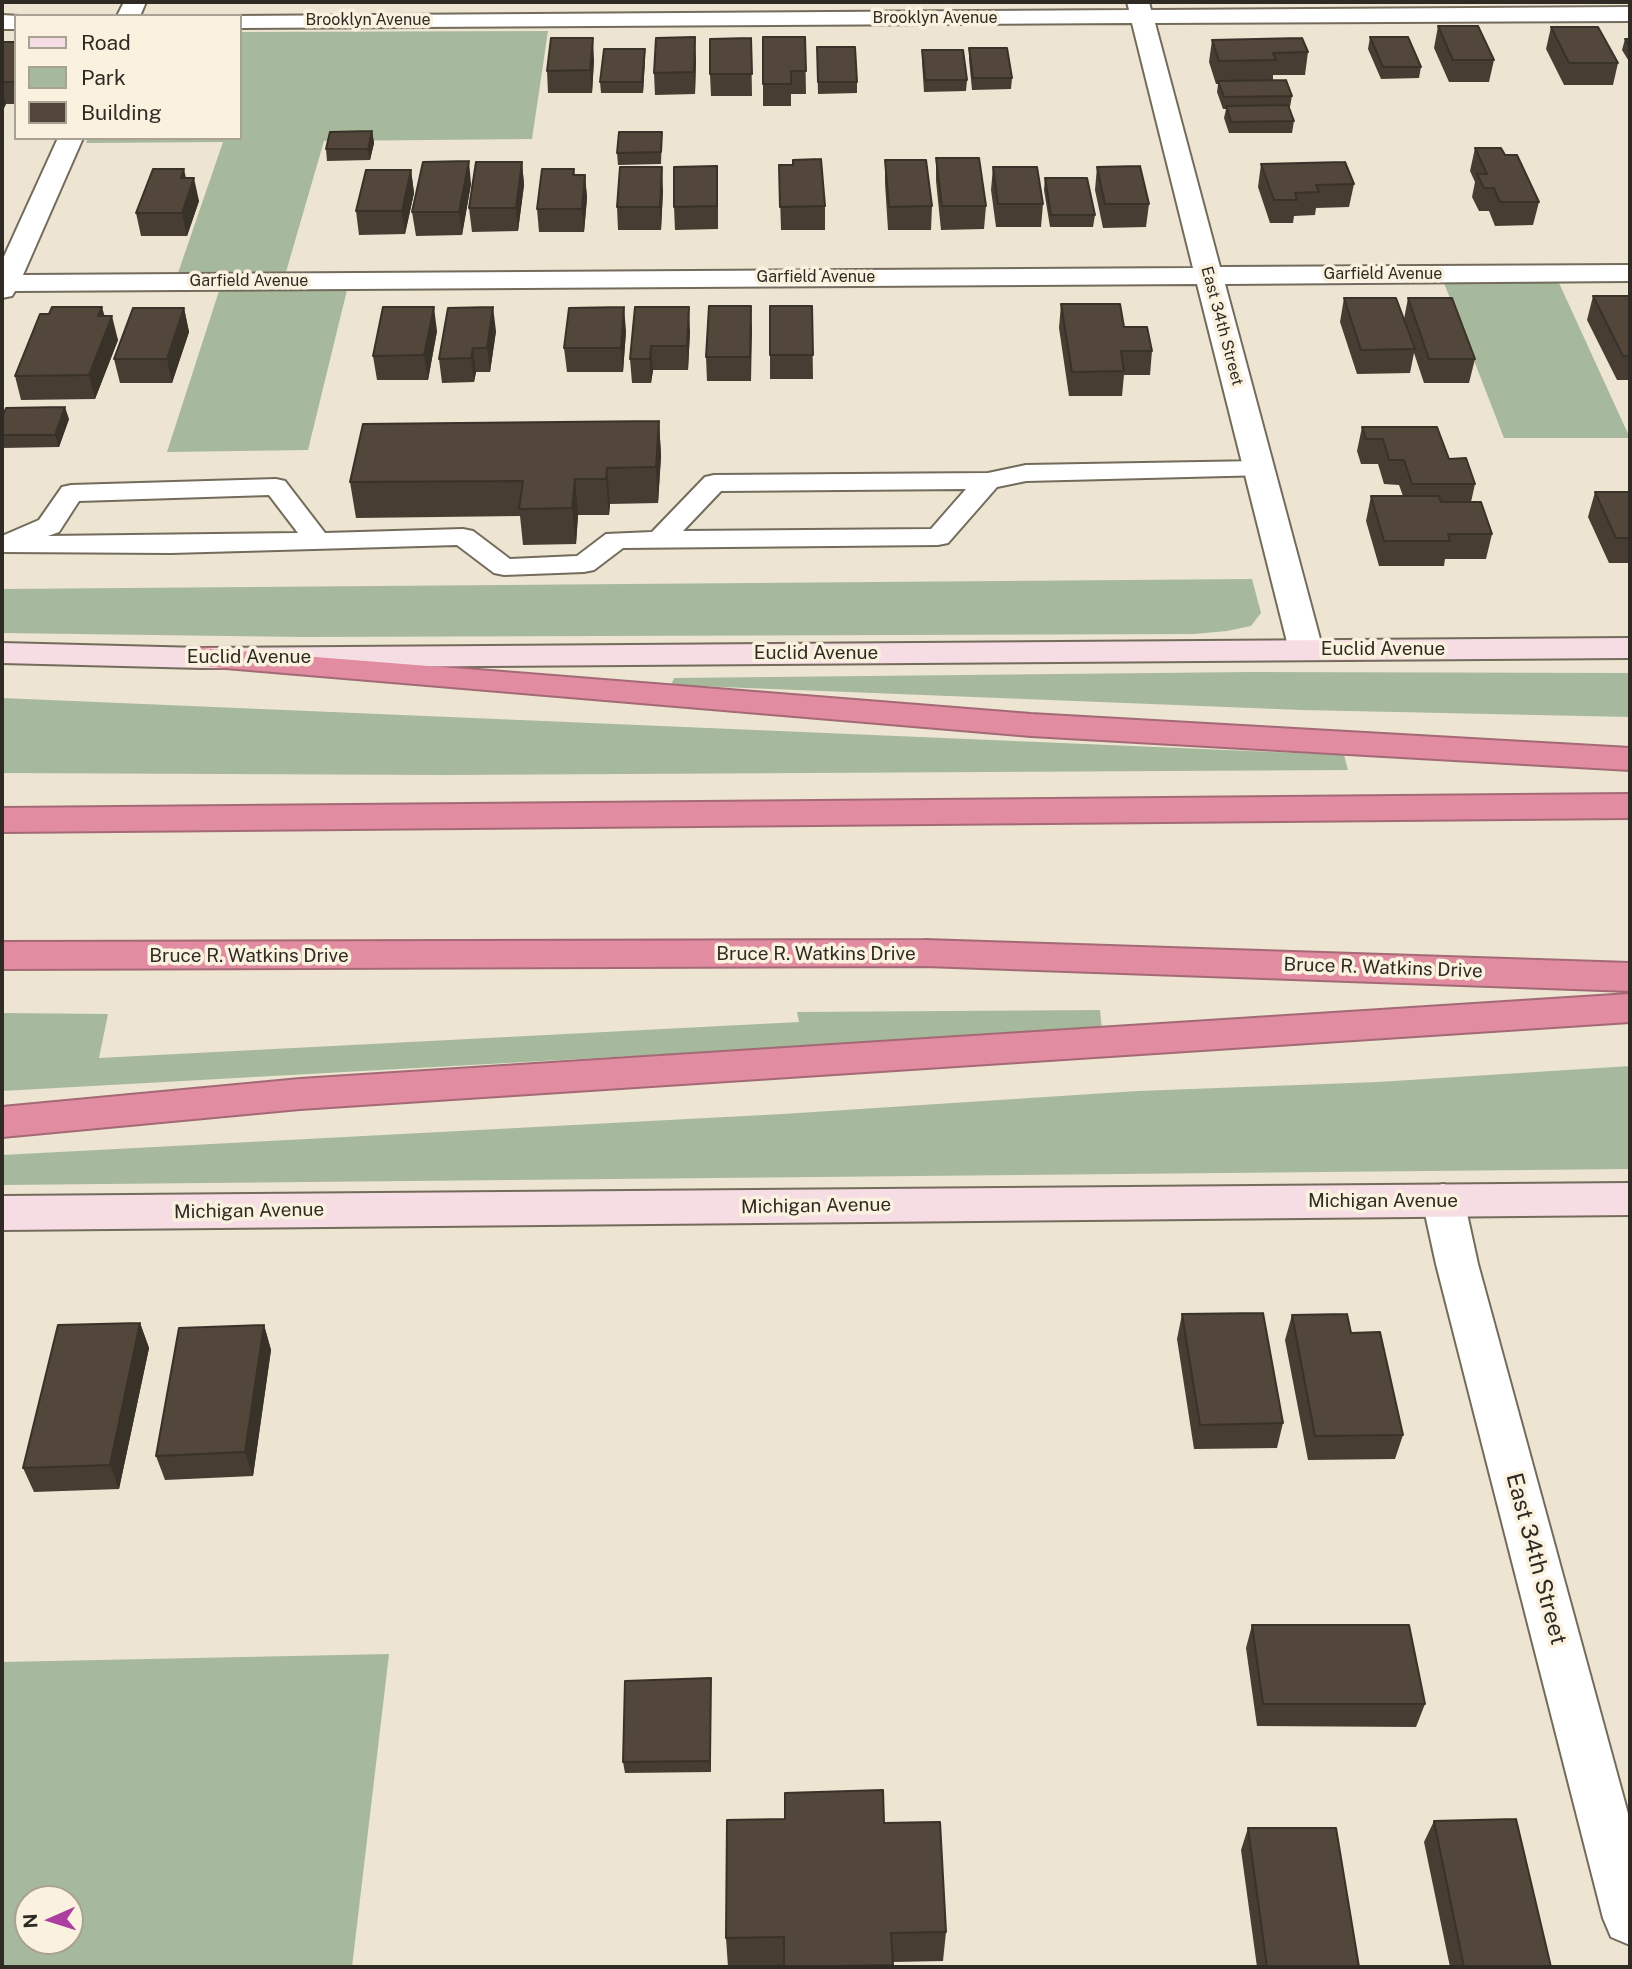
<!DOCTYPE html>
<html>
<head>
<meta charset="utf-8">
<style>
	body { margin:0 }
	#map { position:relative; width:1632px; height:1969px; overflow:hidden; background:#ede4d2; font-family:"Public Sans",sans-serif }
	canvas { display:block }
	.frame { position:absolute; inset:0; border:4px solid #2f2b24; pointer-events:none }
	.legend { position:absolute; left:14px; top:14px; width:228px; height:126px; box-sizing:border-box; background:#faf1df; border:2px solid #a9a294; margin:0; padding:9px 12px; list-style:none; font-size:21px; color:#2f2b24 }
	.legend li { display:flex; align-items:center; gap:14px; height:35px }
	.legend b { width:35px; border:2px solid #a9a294 }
	.north { position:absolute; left:14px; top:1885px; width:70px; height:70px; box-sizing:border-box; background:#faf1df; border:2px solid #a9a294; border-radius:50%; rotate:267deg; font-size:19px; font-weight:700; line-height:28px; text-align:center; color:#2f2b24 }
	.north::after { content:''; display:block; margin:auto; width:24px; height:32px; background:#ab3e9e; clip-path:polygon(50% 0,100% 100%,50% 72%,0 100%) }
</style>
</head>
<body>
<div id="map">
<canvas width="1632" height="1969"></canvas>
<div class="frame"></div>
<ul class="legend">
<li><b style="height:9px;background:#f6dce3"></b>Road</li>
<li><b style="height:19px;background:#a7b99c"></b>Park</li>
<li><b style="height:19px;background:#52473a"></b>Building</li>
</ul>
<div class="north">N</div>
</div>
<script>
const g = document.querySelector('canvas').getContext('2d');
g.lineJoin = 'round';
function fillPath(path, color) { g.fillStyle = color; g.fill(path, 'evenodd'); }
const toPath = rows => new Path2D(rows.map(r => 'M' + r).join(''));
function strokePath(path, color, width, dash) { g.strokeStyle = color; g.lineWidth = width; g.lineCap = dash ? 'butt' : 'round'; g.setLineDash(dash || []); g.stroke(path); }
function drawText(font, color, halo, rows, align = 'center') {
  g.font = font + ' "Public Sans",sans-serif'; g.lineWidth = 7; g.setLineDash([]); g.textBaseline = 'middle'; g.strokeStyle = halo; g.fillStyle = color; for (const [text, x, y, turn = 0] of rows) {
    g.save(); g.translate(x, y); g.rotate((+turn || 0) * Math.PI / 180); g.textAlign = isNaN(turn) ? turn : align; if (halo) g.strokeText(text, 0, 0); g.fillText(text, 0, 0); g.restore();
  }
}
const green = toPath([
	[548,31,532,139,324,141,286,272,178,273,223,142,86,143,88,138,240,138,240,32],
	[1444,283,1559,283,1630,438,1504,438],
	[347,290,308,450,167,452,219,291],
	[1252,579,1261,613,1251,626,1227,631,1194,634,303,637,2,633,2,589],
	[1250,672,1630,673,1630,717,1302,710,671,685,674,678],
	[2,698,1344,755,1348,770,445,775,2,773],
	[1100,1010,1102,1030,2,1091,2,1013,108,1014,99,1058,799,1022,797,1012],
	[1630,1066,1630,1169,2,1185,2,1155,783,1114,1138,1091,1378,1082],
	[389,1654,352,1967,2,1967,2,1662],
	[28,1899,70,1899,70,1941,28,1941]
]);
const lane = toPath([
	[1259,461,1268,463,1272,469,1268,475,1026,481,997,487,948,543,938,545,623,548,594,570,584,572,504,575,494,573,457,545,171,553,2,552,2,536,39,520,62,487,71,485,276,479,285,481,325,533,463,529,473,531,510,559,577,556,606,534,652,532,705,477,714,475,988,473,1026,465,1259,461],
	[966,489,931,529,683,531,721,491,966,489],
	[269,495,298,533,48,536,59,532,79,501,269,495]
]);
const street = toPath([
	[124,2,146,2,140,16,117,16,124,2],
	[1127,2,1149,2,1151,10,1630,7,1630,21,1155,23,1220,267,1630,265,1630,281,1225,284,1323,650,1318,657,1306,660,1294,657,1289,650,1197,284,15,291,12,296,2,298,2,261,58,138,83,138,23,275,1193,268,1132,23,240,28,240,16,233,16,1129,10,1127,2],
	[2,15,19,16,16,16,16,29,2,29,2,15],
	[1443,1184,1458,1188,1464,1200,1478,1264,1630,1821,1630,1945,1611,1937,1603,1918,1436,1264,1422,1200,1428,1188,1443,1184]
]);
const secondary = toPath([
	[1630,638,1630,658,202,668,2,663,2,643,202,648,1630,638],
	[1630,1183,1630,1215,2,1230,2,1196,1630,1183]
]);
const highway = toPath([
	[202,648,1031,714,1630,748,1630,770,1031,736,190,665,185,658,190,651,202,648],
	[1630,794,1630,818,2,832,2,808,1630,794],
	[925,940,1630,963,1630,991,925,966,2,969,2,942,925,940],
	[1630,994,1630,1022,300,1109,2,1137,2,1107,300,1079,1630,994]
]);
const wall = toPath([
	[1438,26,1494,60,1489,82,1449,82,1434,48],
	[1551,27,1618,63,1613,85,1564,85,1546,49],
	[763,37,805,37,806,94,791,94,791,106,763,106],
	[1370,37,1421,67,1419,78,1381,79,1368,49],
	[751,38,752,96,711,96,710,74],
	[1625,39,1630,39,1630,63,1622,50],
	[1212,40,1308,52,1305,75,1273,75,1273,80,1292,96,1290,107,1289,107,1294,121,1292,133,1229,133,1224,118,1226,109,1223,109,1217,92,1218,84,1216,84,1209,62],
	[2,42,16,42,16,104,6,104,2,112],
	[817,47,857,82,857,93,818,94],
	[969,48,1012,78,1011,89,972,90,969,59],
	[645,49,645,60,643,93,601,93,600,82],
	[922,50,967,80,966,91,924,92,922,61],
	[696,59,695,94,655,95,654,73],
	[594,60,592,93,548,93,547,71],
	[372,131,374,143,370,160,327,161,326,149],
	[662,132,661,164,618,165,617,153],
	[1475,148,1505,155,1539,202,1533,225,1495,226,1489,211,1479,211,1472,197,1475,182,1470,171],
	[936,158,986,206,984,229,941,230,936,181],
	[885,160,932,206,931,230,888,230,885,183],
	[522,162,524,185,518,231,472,232,469,208],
	[1261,164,1354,184,1349,207,1316,208,1315,215,1294,216,1293,223,1270,223,1258,187],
	[779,165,793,165,825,206,825,230,781,230],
	[993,167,1043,204,1041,227,996,227,991,190],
	[1097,167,1149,204,1146,227,1103,228,1095,190],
	[574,169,575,175,585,175,587,198,584,232,539,232,537,209],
	[411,170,414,193,405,234,359,235,356,211],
	[186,178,199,201,187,236,141,236,136,213],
	[1045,178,1095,215,1093,227,1050,227,1044,190],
	[471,184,462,235,416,236,412,212],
	[718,189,718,229,675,230,674,207],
	[663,190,661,230,618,230,617,207],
	[1593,296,1630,296,1630,380,1617,380,1587,320],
	[1344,298,1404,319,1408,298,1475,359,1469,383,1424,383,1414,353,1410,373,1357,374,1340,322],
	[1061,304,1124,327,1152,351,1150,375,1124,375,1122,396,1069,396,1059,328],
	[751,306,751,381,707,381,706,357],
	[812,306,813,379,770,379,770,355],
	[635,307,690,331,688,370,653,370,651,383,632,383,630,359],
	[184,308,189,332,172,383,120,383,114,359],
	[49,314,105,316,118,340,95,399,21,400,15,376],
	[437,331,428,380,377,380,373,356],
	[496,331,490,372,476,372,474,382,442,383,439,359],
	[626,331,623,372,567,372,564,348],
	[2,418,69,419,59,447,2,448],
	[659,421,661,456,658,503,610,504,609,515,578,515,576,544,523,545,520,516,356,518,350,482],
	[1362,427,1449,459,1475,484,1471,502,1492,534,1486,559,1445,559,1444,566,1379,566,1366,521,1371,496,1403,496,1399,485,1384,484,1378,464,1361,464,1357,451],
	[1595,492,1630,492,1630,563,1609,563,1588,517],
	[1182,1314,1283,1423,1277,1448,1194,1449,1177,1339],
	[1292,1315,1351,1333,1403,1435,1395,1459,1308,1460,1285,1340],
	[140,1323,149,1348,119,1489,34,1492,23,1468],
	[264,1325,271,1350,253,1476,165,1480,156,1456],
	[1252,1625,1425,1704,1416,1727,1257,1726,1246,1648],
	[711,1690,711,1772,625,1773,623,1762],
	[1434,1821,1551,1967,1450,1967,1424,1842],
	[884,1823,946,1932,943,1961,893,1962,893,1967,728,1967,726,1938],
	[1248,1828,1359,1967,1257,1967,1241,1850]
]);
const shadedWall = toPath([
	[695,37,696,59,695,94,694,72],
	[593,38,594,60,592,93,590,70],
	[645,49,645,60,643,93,642,82],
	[2,87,6,104,2,112],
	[372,131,374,143,370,160,368,149],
	[469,161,471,184,462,235,459,212],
	[522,162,524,185,518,231,516,208],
	[662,167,663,190,661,230,660,207],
	[184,169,189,192,181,178],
	[411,170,414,193,405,234,402,211],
	[585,175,587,198,584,232,582,209],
	[194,178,199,201,187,236,182,213],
	[751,306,752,330,751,381,750,357],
	[102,307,108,328,112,316,118,340,95,399,89,375,98,316],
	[434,307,437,331,428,380,424,355],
	[493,307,496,331,490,372,487,348],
	[624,307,626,331,623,372,621,348],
	[689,307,690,331,688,370,687,346],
	[184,308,189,332,172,383,167,359],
	[651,346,653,370,651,383,650,359],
	[473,348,476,372,474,382,471,358],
	[65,407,69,419,59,447,55,435],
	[659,421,661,456,658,503,656,467],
	[607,468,610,504,609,515,606,479],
	[575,479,578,515,576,544,572,508],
	[140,1323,149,1348,119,1489,110,1465],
	[264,1325,271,1350,253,1476,245,1452],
	[711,1678,711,1772,710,1761]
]);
const building = toPath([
	[1438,26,1478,26,1494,60,1453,60,1438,26],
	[1551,27,1598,27,1618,63,1569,63,1551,27],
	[695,37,694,72,654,73,656,38,695,37],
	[763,37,805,37,806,71,791,71,791,84,763,84,763,37],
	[1370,37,1408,37,1421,67,1383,67,1370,37],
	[551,38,593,38,590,70,547,71,551,38],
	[751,38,752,74,710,74,710,39,751,38],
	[1302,38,1308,52,1273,53,1276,60,1219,61,1212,40,1302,38],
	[1625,39,1630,39,1630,47,1625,39],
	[2,42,16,42,16,82,2,82,2,42],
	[817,47,855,47,857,82,818,82,817,47],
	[969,48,1007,48,1012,78,973,78,969,48],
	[604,49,645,49,642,82,600,82,604,49],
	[922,50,963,50,967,80,925,80,922,50],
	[1286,80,1292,96,1224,97,1218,81,1286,80],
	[1288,105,1294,121,1231,122,1226,106,1288,105],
	[372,131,368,149,326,149,330,132,372,131],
	[619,132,662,132,661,152,617,153,619,132],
	[1475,148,1501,148,1505,155,1517,155,1539,202,1500,202,1494,188,1484,188,1477,174,1487,174,1475,148],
	[936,158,979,158,986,206,942,206,936,158],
	[821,159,825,206,780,207,779,165,793,165,793,160,821,159],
	[885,160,926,160,932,206,889,207,885,160],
	[469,161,459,212,412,212,423,162,469,161],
	[476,162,522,162,516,208,469,208,476,162],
	[1345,162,1354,184,1316,185,1319,192,1295,193,1297,200,1274,200,1261,164,1345,162],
	[717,166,717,206,674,207,674,167,717,166],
	[1140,166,1149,204,1105,204,1097,167,1140,166],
	[620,167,662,167,660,207,617,207,620,167],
	[993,167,1037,167,1043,204,998,204,993,167],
	[153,169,184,169,181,178,194,178,182,213,136,213,153,169],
	[542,169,574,169,573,175,585,175,582,209,537,209,542,169],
	[366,170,411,170,402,211,356,211,366,170],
	[1045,178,1087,178,1095,215,1051,215,1045,178],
	[1593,296,1630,296,1630,356,1623,356,1593,296],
	[1344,298,1396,298,1415,349,1361,350,1344,298],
	[1408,298,1452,298,1475,359,1429,359,1408,298],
	[1061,304,1120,304,1124,327,1147,327,1152,351,1121,351,1124,371,1072,372,1061,304],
	[709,306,751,306,750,357,706,357,709,306],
	[770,306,812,306,813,355,770,355,770,306],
	[52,307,102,307,98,316,112,316,89,375,15,376,40,314,49,314,52,307],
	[383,307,434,307,424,355,373,356,383,307],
	[493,307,487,348,473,348,471,358,439,359,448,308,493,307],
	[624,307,621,348,564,348,569,308,624,307],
	[635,307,689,307,687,346,651,346,650,359,630,359,635,307],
	[133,308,184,308,167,359,114,359,133,308],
	[65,407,55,435,2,435,2,418,6,408,65,407],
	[659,421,656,467,607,468,606,479,575,479,572,508,519,509,523,481,350,482,363,424,659,421],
	[1362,427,1437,427,1449,459,1466,458,1475,484,1412,484,1404,460,1389,460,1383,439,1366,439,1362,427],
	[1595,492,1630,492,1630,538,1616,538,1595,492],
	[1371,496,1439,496,1441,502,1481,502,1492,534,1448,534,1450,541,1384,541,1371,496],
	[1263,1313,1283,1423,1200,1425,1182,1314,1263,1313],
	[1347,1314,1351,1333,1380,1332,1403,1435,1315,1436,1292,1315,1347,1314],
	[140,1323,110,1465,23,1468,58,1325,140,1323],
	[264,1325,245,1452,156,1456,179,1328,264,1325],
	[1252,1625,1409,1625,1425,1704,1263,1704,1252,1625],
	[711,1678,710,1761,623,1762,625,1681,711,1678],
	[883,1790,884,1823,940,1822,946,1932,891,1933,893,1965,784,1967,784,1937,726,1938,727,1820,785,1819,785,1793,883,1790],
	[1516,1819,1551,1967,1464,1967,1434,1821,1516,1819],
	[1248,1828,1336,1828,1359,1967,1267,1967,1248,1828]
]);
const farStreetnames = [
	["Brooklyn Avenue",935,18],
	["Brooklyn Avenue",368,20],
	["Garfield Avenue",1383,274],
	["Garfield Avenue",816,277],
	["Garfield Avenue",249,281],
	["East 34th Street",1222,326,75]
];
const streetNames = [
	["Euclid Avenue",1383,649],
	["Euclid Avenue",816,653],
	["Euclid Avenue",249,657],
	["Bruce R. Watkins Drive",816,954],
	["Bruce R. Watkins Drive",249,956],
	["Bruce R. Watkins Drive",1383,968,2],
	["Michigan Avenue",1383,1201],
	["Michigan Avenue",816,1206,-1],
	["Michigan Avenue",249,1211,-1]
];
const nearStreetnames = [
	["East 34th Street",1536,1559,75]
];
fillPath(green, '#a7b99c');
strokePath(lane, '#736b5b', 4);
strokePath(street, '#736b5b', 4);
strokePath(secondary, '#736b5b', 4);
strokePath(highway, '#a36a75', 4);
fillPath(lane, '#fff');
fillPath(street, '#fff');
fillPath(secondary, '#f6dce3');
fillPath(highway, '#e18ca1');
fillPath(wall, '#473d32');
fillPath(shadedWall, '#393229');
fillPath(building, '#52473a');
strokePath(building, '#393229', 2);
drawText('16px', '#2f2b24', '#faf1df', farStreetnames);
drawText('19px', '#2f2b24', '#faf1df', streetNames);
drawText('23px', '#2f2b24', '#faf1df', nearStreetnames);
</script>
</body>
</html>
